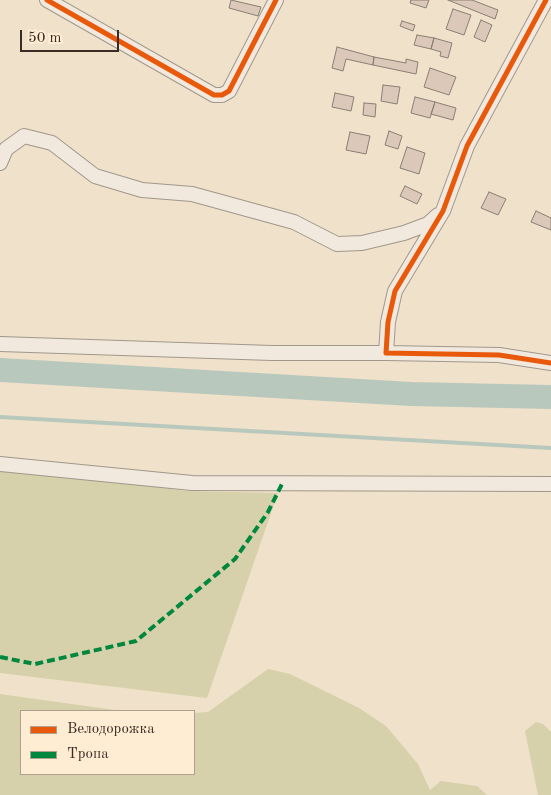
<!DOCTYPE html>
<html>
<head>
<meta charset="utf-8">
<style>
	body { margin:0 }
	#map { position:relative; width:551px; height:795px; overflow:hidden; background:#f0e1cb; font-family:"Old Standard TT",serif }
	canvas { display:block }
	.legend { position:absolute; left:20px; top:710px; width:175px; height:65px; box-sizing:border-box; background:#ffedd3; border:1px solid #afa08d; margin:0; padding:6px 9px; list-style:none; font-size:15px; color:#382c25 }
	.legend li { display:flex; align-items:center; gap:10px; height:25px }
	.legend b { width:25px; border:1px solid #afa08d }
	.scale { position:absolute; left:20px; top:30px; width:99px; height:22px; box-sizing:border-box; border:2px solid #382c25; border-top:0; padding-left:6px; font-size:15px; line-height:18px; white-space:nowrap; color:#382c25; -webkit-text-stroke:4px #ffedd3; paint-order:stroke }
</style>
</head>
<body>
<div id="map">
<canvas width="551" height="795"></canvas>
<ul class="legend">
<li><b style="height:6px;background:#e8590c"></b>Велодорожка</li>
<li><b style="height:6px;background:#00873e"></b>Тропа</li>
</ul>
<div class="scale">50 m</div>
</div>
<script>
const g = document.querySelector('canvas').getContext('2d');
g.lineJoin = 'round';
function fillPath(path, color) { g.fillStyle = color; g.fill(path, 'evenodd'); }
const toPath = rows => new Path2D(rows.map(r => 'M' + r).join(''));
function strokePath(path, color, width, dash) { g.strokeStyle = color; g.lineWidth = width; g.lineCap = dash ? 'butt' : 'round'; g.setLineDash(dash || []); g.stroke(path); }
const green = toPath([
	[0,467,186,491,278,493,207,698,0,673],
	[268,669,290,674,359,708,386,726,418,764,430,790,441,781,477,786,487,795,0,795,0,694,122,711,21,711,21,774,194,774,194,713,208,712],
	[536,722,543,724,551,732,551,795,538,795,525,731]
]);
const stream = toPath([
	[0,417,551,448]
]);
const river = toPath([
	[0,370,411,394,551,397]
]);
const building = toPath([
	[231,0,261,7,258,16,229,8,231,0],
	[411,0,429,0,426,8,410,3,411,0],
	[448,0,472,0,498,10,495,19,448,0],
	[453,9,471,15,464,35,446,29,453,9],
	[481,20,492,25,485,42,474,37,481,20],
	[402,21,415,25,413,31,400,26,402,21],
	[417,35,434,38,431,49,414,45,417,35],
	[434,38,452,43,448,58,440,56,441,52,431,49,434,38],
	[337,47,374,57,373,65,346,59,343,71,332,68,337,47],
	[374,57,406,63,406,59,418,62,416,74,373,65,374,57],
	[430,68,456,77,449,95,424,87,430,68],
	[383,85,400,87,397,104,381,101,383,85],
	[335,93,354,97,351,111,332,107,335,93],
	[415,97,435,102,430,118,411,113,415,97],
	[435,102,456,108,453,120,431,114,435,102],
	[364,103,376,104,375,117,363,115,364,103],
	[389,131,402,136,398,149,385,145,389,131],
	[350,132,370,136,366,154,346,150,350,132],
	[407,147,425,153,419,174,400,168,407,147],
	[405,186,422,194,417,204,400,196,405,186],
	[489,192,506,199,498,215,481,208,489,192],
	[536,211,551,218,551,230,531,222,536,211]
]);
const minor = toPath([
	[47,0,214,95,222,95,229,91,276,0],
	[546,0,467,146,443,211,395,291,388,322,386,353,499,355,551,363],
	[0,163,6,149,24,136,52,143,95,176,142,190,192,194,294,222,337,244,362,243,404,233,428,224,438,215],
	[0,344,272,353,386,353],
	[0,464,192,483,551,484]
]);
const quiet = toPath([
	[0,657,35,664,136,641,235,559,268,512,282,484]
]);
const cycleway = toPath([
	[47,0,214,95,222,95,229,91,276,0],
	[546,0,467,146,443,211,395,291,388,322,386,353,499,355,551,363]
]);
fillPath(green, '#d6d1aa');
strokePath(stream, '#b9c8bc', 4);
strokePath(river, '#b9c8bc', 24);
fillPath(building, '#dcc8b9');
strokePath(building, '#887f73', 1);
strokePath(minor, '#a1978a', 16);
strokePath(minor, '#f1e9de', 14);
strokePath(quiet, '#00873e', 4, [8, 4]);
strokePath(cycleway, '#e8590c', 5);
</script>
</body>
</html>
